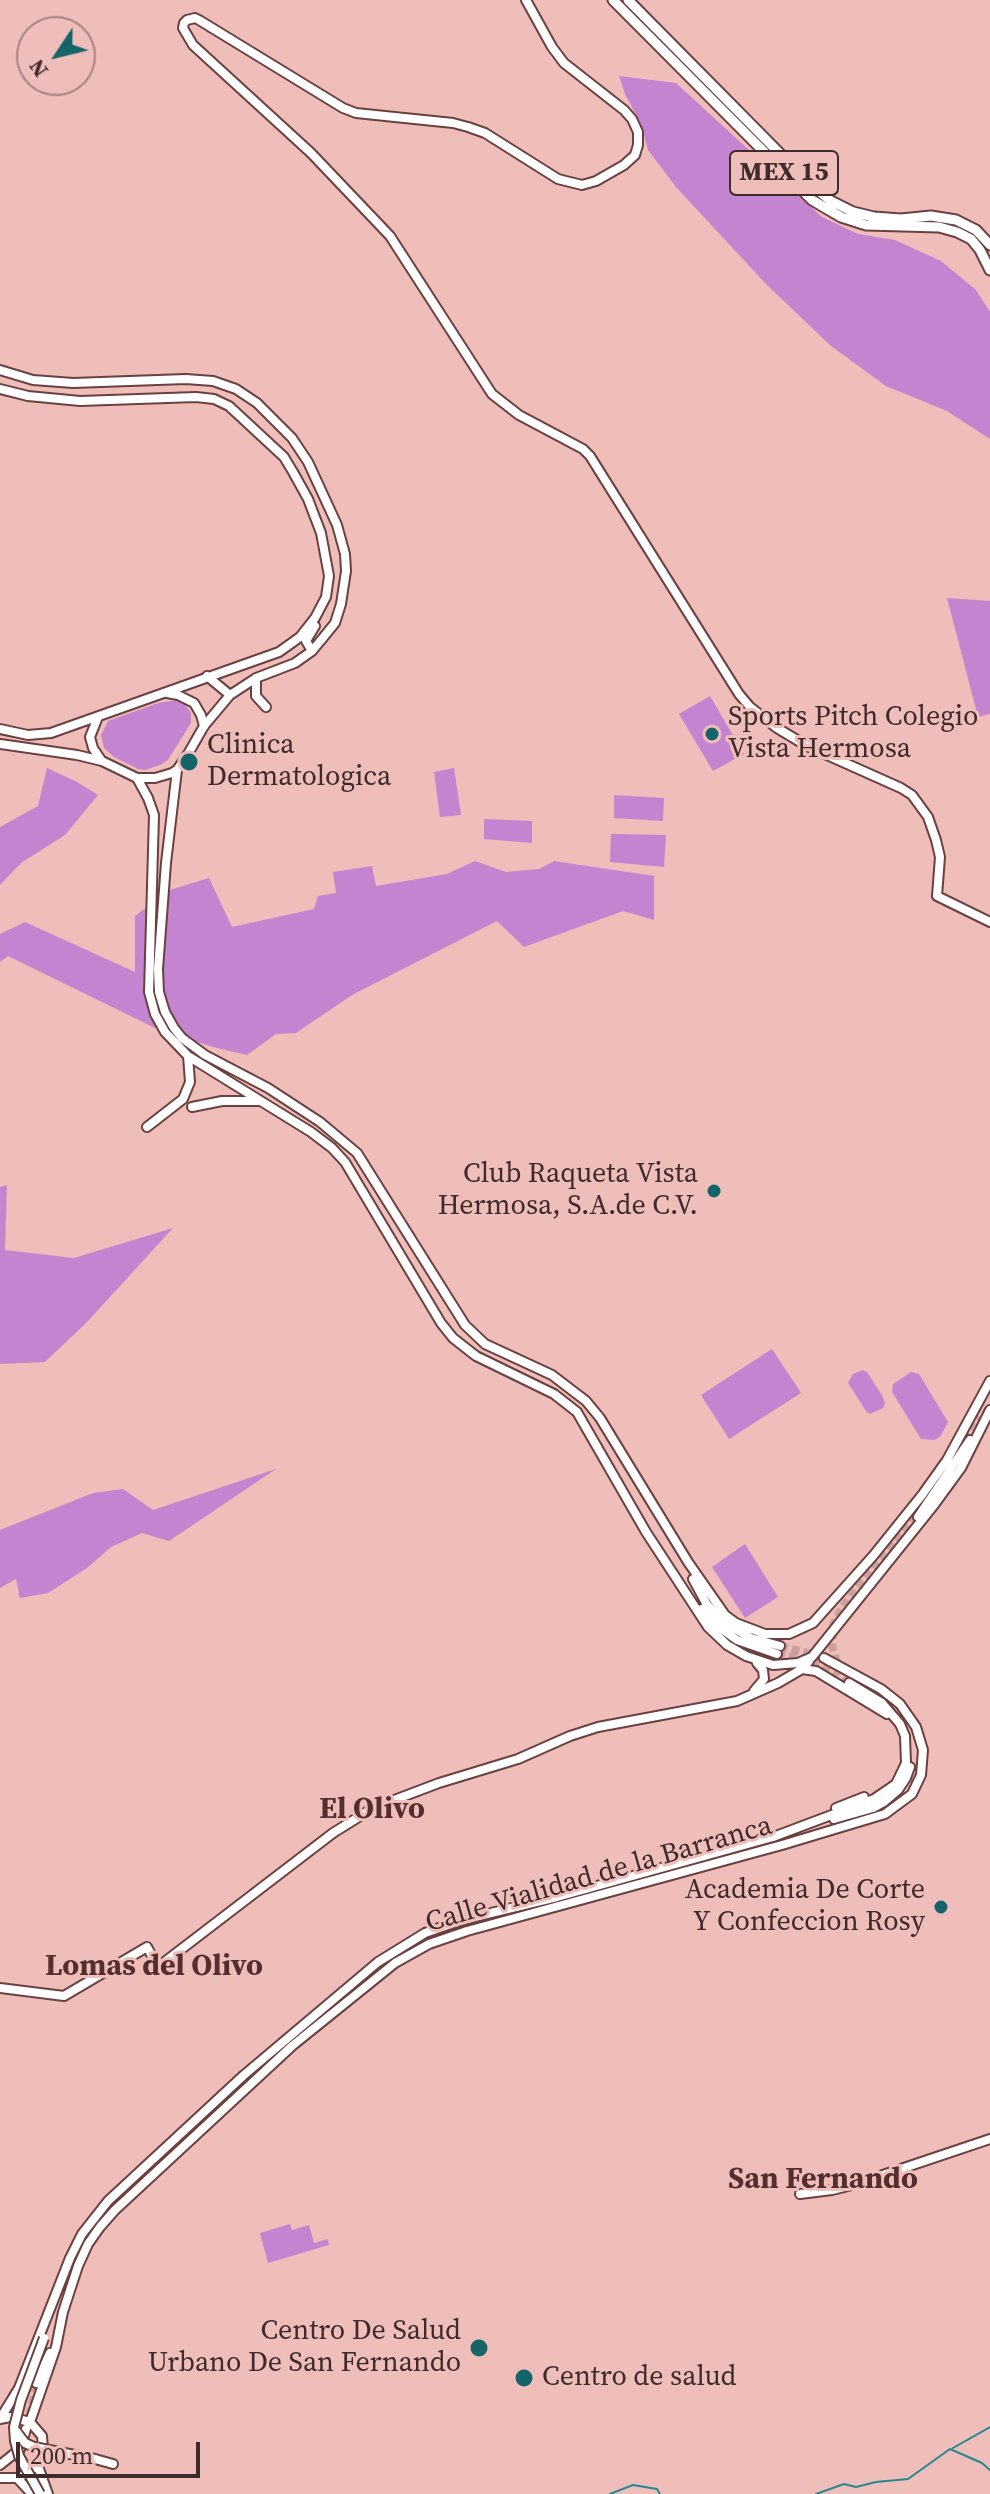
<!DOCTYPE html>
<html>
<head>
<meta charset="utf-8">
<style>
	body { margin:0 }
	#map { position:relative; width:990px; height:2494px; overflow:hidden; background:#efbdba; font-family:"Source Serif 4",serif }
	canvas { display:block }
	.north { position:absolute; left:16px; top:16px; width:80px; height:80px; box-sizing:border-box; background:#efbdba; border:2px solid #a88380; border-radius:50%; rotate:235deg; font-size:22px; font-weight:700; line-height:32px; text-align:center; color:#3e2b2a }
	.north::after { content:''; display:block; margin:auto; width:28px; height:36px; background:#156469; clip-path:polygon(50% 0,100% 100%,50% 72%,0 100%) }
	.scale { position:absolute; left:16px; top:2442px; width:184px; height:36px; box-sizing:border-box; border:4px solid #3e2b2a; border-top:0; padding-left:10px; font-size:24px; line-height:28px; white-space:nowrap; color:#3e2b2a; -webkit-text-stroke:6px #efbdba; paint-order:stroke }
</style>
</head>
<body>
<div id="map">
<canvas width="990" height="2494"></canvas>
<div class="north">N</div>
<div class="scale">200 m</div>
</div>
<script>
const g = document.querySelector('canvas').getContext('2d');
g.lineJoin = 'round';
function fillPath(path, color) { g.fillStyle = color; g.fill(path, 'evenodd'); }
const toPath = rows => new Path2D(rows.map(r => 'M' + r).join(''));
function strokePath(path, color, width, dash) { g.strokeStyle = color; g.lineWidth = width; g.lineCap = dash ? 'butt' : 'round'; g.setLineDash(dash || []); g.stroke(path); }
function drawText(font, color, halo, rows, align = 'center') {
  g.font = font + ' "Source Serif 4",serif'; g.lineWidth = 6; g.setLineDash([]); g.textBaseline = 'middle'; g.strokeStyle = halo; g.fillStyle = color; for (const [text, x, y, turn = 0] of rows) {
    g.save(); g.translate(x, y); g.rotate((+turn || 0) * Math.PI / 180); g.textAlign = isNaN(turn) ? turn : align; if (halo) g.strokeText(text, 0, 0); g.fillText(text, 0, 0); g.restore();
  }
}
const green = toPath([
	[619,76,676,83,822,217,858,234,895,240,941,261,976,290,990,312,990,439,947,411,886,386,831,346,766,284,676,187,648,150,641,124,625,94],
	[947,598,990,601,990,714,978,717],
	[710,696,744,754,713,771,679,714],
	[178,700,184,703,191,713,191,723,168,760,160,765,145,770,138,769,114,757,104,748,101,735,108,721,158,703],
	[47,768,77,782,98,795,65,835,21,863,0,885,0,827,38,806],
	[454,768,461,815,440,817,434,772],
	[614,795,664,798,663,821,614,818],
	[484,819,532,821,532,843,484,839],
	[611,834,666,835,664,867,610,862],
	[475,861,506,872,539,869,554,861,654,876,654,920,623,911,524,947,497,921,352,995,296,1033,276,1034,247,1055,213,1047,155,1028,8,956,0,962,0,934,25,922,135,972,135,916,170,890,209,878,232,927,314,909,318,896,336,893,333,872,372,866,376,886,447,874],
	[7,1185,5,1250,74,1258,173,1228,88,1321,45,1362,0,1364,0,1187],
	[772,1349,801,1393,729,1439,701,1395],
	[863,1370,867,1372,883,1397,885,1403,883,1408,870,1414,866,1411,848,1383,853,1374],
	[911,1372,919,1374,948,1422,940,1437,934,1440,921,1439,892,1392,893,1384],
	[276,1469,169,1541,142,1533,111,1547,87,1568,48,1593,20,1598,16,1579,0,1588,0,1530,93,1493,123,1489,153,1510],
	[745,1544,778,1597,745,1618,712,1567],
	[290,2224,292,2230,309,2225,314,2243,328,2239,329,2245,268,2263,260,2233]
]);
const stream = toPath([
	[953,2448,990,2427],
	[610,2494,633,2485,657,2489,660,2494],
	[816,2494,844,2484,856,2487,876,2482,908,2479,950,2449,982,2463,990,2470]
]);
const secondaryTunnel = toPath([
	[951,1460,977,1415],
	[780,1646,820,1656],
	[777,1654,817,1662,839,1674],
	[849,1683,839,1670,832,1645,833,1625,843,1606,920,1508],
	[29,2416,36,2383]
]);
const secondary = toPath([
	[526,0,552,47,564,63,624,110,632,119,638,132,638,145,635,155,624,165,596,181,582,185,558,179,485,133,468,127,453,123,356,113,343,108,199,20,195,18,187,20,184,23,183,28,193,45,311,153,390,236,492,394,519,415,583,449,590,456,739,694,750,707,777,728,807,746,901,788,912,795,928,817,936,840,940,857,937,896,990,922],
	[0,370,33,380,73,383,186,379,213,381,236,389,257,403,292,438,308,462,337,525,345,554,346,571,341,604,335,623,322,639,312,651,295,663,256,678,230,695,204,726,188,754,177,770,172,773,155,778,137,778,102,761,77,755,0,744],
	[0,389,28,396,80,401,196,397,214,399,229,406,284,457,293,472,308,499,321,533,329,576,326,597,315,618,300,637,279,652,51,733,28,735,0,729],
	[312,651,306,641,315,626],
	[207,676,230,695],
	[256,678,256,696,266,707],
	[167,693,178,695,194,703,201,715,204,726],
	[98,717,90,737,93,748,101,760],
	[177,770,166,863,158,969,159,992,165,1012,174,1028,182,1038,205,1055,268,1088,320,1122,357,1153,465,1325,485,1344,552,1375,586,1401,600,1418,688,1562,725,1615,736,1623,765,1634,789,1634,813,1623,873,1556,922,1495,947,1460,990,1381],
	[137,778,148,798,154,815,149,992,155,1014,165,1032,188,1056,311,1132,332,1148,345,1162,441,1323,453,1338,476,1356,554,1394,577,1412,646,1532,708,1627,727,1645,746,1656,773,1665,798,1663,812,1657,934,1505,961,1468,990,1410],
	[192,1107,222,1101,259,1101],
	[147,1127,183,1099,190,1082,188,1056],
	[918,1517,970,1440],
	[693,1579,706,1603,720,1620,751,1638,780,1646],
	[702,1609,716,1625,737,1640,777,1654],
	[802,1669,816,1671,887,1714],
	[754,1691,764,1679,763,1670,757,1663],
	[836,1808,864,1797],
	[834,1819,873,1808,884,1802,898,1790,906,1778,910,1767],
	[0,1988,64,1996,147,1947,158,1967,333,1833,373,1808,439,1783,518,1759,570,1736,598,1727,737,1701,778,1683,802,1669,809,1661],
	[800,2194,832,2190,856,2184,990,2139],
	[36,2383,50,2353],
	[0,2419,19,2388,70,2258,82,2234,108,2201,244,2075,378,1962,425,1933,462,1920,557,1897,773,1837,874,1799,896,1784,906,1763,905,1736,900,1724,882,1703,849,1683],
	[0,2419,10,2417,30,2422,42,2436,43,2448,42,2460,29,2473,17,2478,0,2478],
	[30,2422,56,2347,63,2312,78,2266,88,2244,100,2227,115,2210,292,2046,395,1963,429,1944,467,1931,782,1845,885,1814,912,1794,921,1775,923,1750,916,1727,900,1704,881,1689,824,1658],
	[95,2459,113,2464],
	[0,2465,20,2449,26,2429],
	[38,2466,48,2494],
	[17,2478,32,2494]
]);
const primary = toPath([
	[613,0,812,200,841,217,866,225,939,227,957,232,971,239,980,250,990,270],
	[628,0,811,185,831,201,853,212,874,217,901,219,931,216,956,220,976,230,990,245]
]);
const secondaryBridge = toPath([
	[16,2431,25,2443,34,2447,95,2459],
	[40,2494,19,2456,15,2441,14,2427,21,2400,44,2338]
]);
const markers = [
	[712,734,8,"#156469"],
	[189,762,10,"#156469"],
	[714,1191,8,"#156469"],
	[941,1907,8,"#156469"],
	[479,2348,10,"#156469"],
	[524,2378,10,"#156469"]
];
const shields = [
	[784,173,108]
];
const shieldNames = [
	["MEX 15",784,173]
];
const poiNames = [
	["Sports Pitch Colegio",728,718],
	["Vista Hermosa",728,750],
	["Clinica",207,746],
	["Dermatologica",207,778],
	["Club Raqueta Vista",698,1175,"right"],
	["Hermosa, S.A.de C.V.",698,1207,"right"],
	["Academia De Corte",925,1891,"right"],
	["Y Confeccion Rosy",925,1923,"right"],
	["Centro De Salud",461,2332,"right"],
	["Urbano De San Fernando",461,2364,"right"],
	["Centro de salud",542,2378]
];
const streetNames = [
	["Calle Vialidad de la Barranca",599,1875,-16]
];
const neighbourhoodNames = [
	["El Olivo",372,1810],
	["Lomas del Olivo",154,1967],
	["San Fernando",823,2180]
];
fillPath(green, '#c584cf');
strokePath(stream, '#28888e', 2);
strokePath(secondaryTunnel, '#cca09d', 8, [8, 4]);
strokePath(secondary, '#6a413f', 12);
strokePath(primary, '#6a413f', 13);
strokePath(secondary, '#fff', 8);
strokePath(primary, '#fff', 9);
strokePath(secondaryBridge, '#6a413f', 12, []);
strokePath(secondaryBridge, '#fff', 8);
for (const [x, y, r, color] of markers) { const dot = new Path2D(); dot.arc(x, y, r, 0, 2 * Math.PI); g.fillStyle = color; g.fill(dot); strokePath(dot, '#efbdba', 3); }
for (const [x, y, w] of shields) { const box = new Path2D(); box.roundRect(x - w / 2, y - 22, w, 44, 6); g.fillStyle = '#efbdba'; g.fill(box); strokePath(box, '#3e2b2a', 2); }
drawText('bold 26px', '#3e2b2a', null, shieldNames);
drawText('28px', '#3e2b2a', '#efbdba', poiNames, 'left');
drawText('28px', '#3e2b2a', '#efbdba', streetNames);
drawText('bold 30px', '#552e2d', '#efbdba', neighbourhoodNames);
</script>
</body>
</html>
